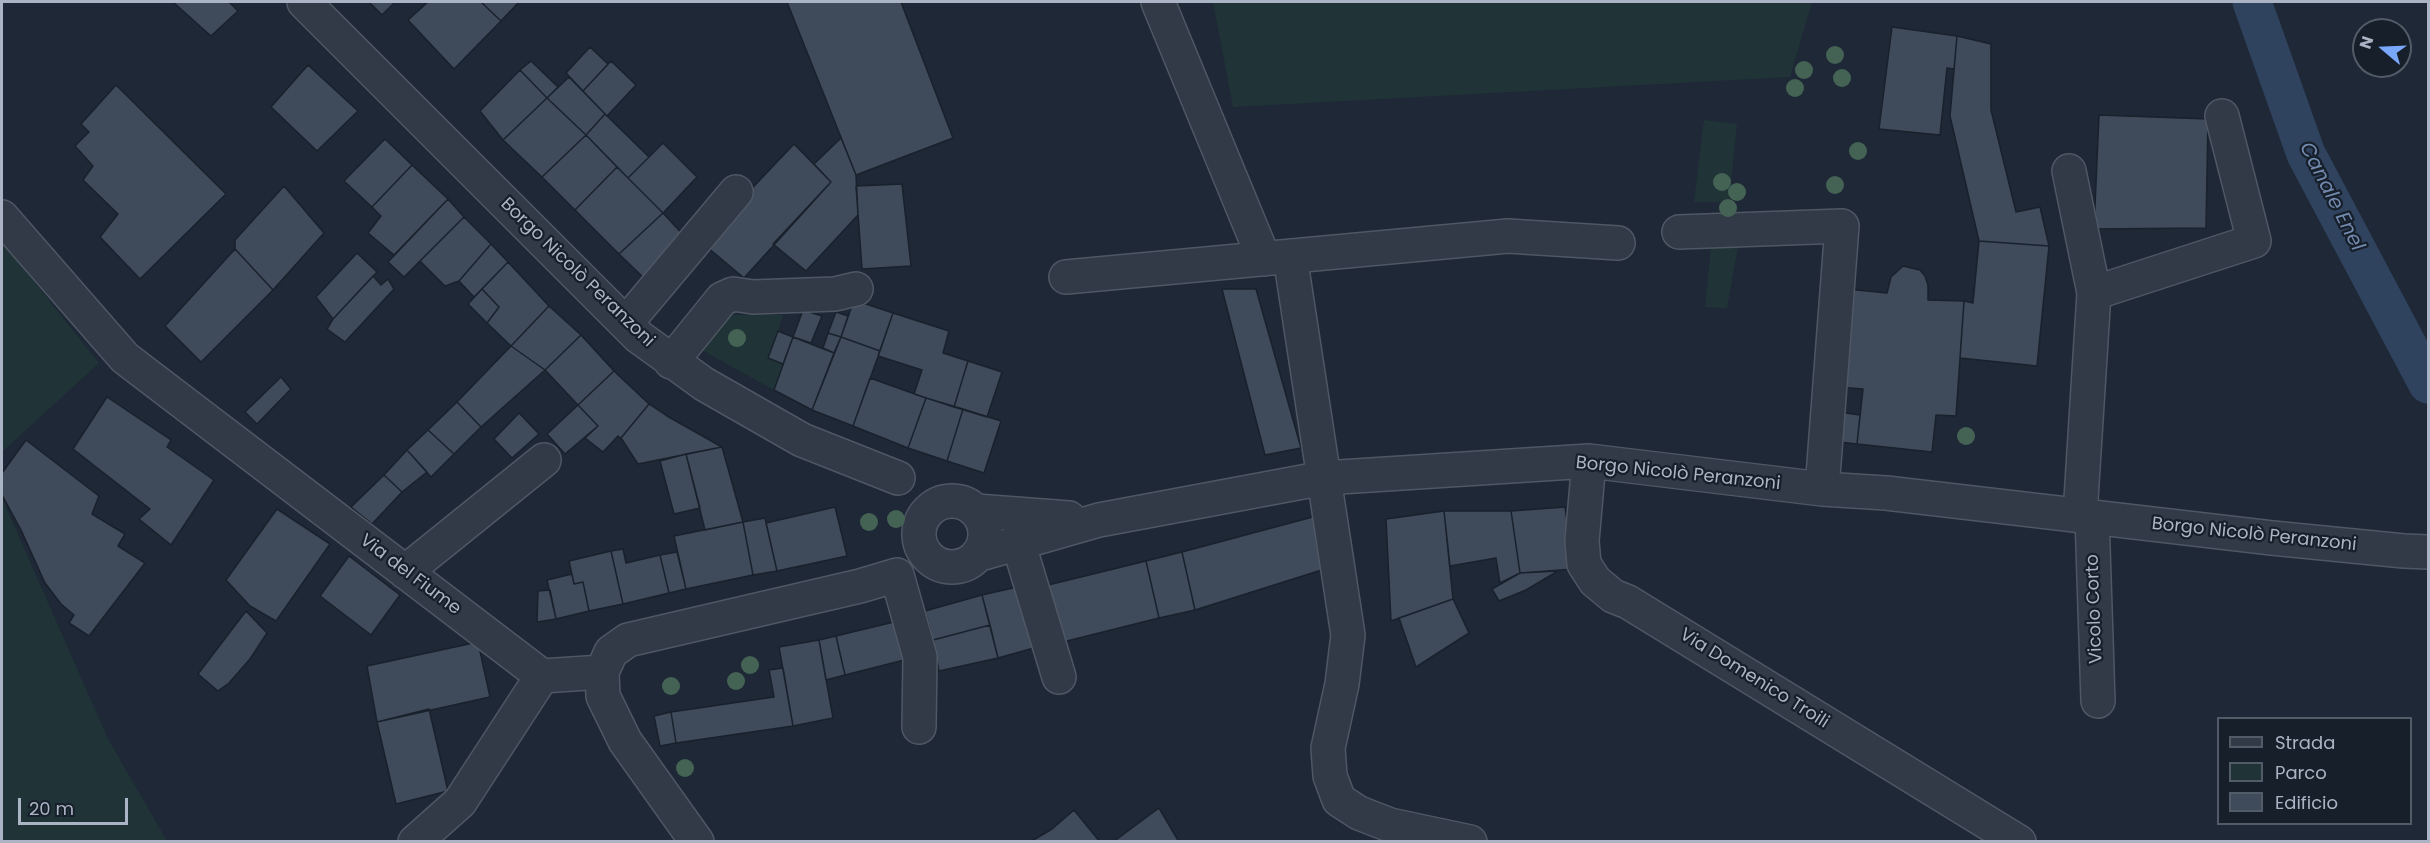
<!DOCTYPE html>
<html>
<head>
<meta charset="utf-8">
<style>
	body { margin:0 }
	#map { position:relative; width:2430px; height:843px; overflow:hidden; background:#1e2836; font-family:Poppins,sans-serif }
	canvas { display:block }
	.frame { position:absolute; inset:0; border:3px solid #abb4c4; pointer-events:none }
	.legend { position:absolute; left:2217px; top:717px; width:195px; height:108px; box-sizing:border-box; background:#171f2a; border:2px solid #525b68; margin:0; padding:8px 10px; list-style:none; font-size:18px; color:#abb4c4 }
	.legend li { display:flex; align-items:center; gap:12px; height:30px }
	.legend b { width:30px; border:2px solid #525b68 }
	.north { position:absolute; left:2352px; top:18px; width:60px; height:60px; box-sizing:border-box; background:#171f2a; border:2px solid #525b68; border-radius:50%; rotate:289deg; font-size:16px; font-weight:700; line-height:24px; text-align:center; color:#abb4c4 }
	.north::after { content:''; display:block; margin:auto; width:21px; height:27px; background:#79a8fb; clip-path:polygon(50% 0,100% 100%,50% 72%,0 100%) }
	.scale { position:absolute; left:18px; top:798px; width:110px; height:27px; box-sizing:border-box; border:3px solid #abb4c4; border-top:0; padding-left:8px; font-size:18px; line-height:21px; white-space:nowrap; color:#abb4c4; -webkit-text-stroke:4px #171f2a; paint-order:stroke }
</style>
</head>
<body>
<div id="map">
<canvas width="2430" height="843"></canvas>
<div class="frame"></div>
<ul class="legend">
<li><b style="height:8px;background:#313a46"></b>Strada</li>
<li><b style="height:16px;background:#203437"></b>Parco</li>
<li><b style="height:16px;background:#3f4a5b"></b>Edificio</li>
</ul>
<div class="north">N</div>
<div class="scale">20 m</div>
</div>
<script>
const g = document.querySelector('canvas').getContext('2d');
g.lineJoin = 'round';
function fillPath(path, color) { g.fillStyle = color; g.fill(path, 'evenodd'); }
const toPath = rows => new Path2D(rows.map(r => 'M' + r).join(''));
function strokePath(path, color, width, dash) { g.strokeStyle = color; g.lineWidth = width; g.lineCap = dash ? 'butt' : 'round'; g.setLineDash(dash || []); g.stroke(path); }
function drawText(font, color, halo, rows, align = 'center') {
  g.font = font + ' Poppins,sans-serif'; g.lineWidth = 4.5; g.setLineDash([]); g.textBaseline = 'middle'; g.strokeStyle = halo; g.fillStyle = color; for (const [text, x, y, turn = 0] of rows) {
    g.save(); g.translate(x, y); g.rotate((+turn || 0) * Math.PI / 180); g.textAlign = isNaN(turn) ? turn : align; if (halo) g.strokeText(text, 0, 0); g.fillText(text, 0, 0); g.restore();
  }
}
const green = toPath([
	[1213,2,1812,2,1790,77,1233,107],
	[1704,120,1737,124,1729,202,1694,202],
	[1740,235,1727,308,1705,307,1712,236],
	[2,242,99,363,2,452],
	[714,315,783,315,769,358,783,364,774,390,698,348],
	[2,498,108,739,167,841,2,841]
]);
const canal = toPath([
	[2252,2,2306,154,2428,384]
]);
const building = toPath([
	[173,2,229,2,238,11,211,36,173,2],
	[369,2,395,2,382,15,369,2],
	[428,2,481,2,501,21,454,69,408,20,428,2],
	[481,2,519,2,501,21,481,2],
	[787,2,901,2,953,138,856,175,787,2],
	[1892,27,1957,36,1954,69,1947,68,1940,135,1879,129,1892,27],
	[1957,36,1991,44,1991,110,2016,212,2040,207,2049,246,1979,241,1950,116,1957,36],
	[590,47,608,64,583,91,566,73,590,47],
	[531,61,558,87,547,98,520,70,531,61],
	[611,61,636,85,607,116,583,91,611,61],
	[308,65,358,111,317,151,271,107,308,65],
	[520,70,547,98,503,140,480,111,520,70],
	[569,77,605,114,586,135,547,98,569,77],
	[116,85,226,194,140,279,100,237,118,214,83,180,93,166,75,146,89,132,81,124,116,85],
	[547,98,586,135,542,177,503,140,547,98],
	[605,114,649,157,628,178,586,135,605,114],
	[2099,115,2208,119,2206,228,2094,229,2099,115],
	[586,135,617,167,575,210,542,177,586,135],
	[841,138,856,175,858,215,806,271,773,244,831,182,814,164,841,138],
	[385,139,412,165,372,207,344,181,385,139],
	[663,143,697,177,663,213,628,178,663,143],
	[794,144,831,182,744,278,701,242,794,144],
	[412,165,448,199,394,255,368,233,381,216,372,207,412,165],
	[617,167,663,213,619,254,575,210,617,167],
	[902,184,911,266,862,269,856,186,902,184],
	[284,186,324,233,273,290,235,249,235,240,284,186],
	[448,199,464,217,404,277,388,262,448,199],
	[663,213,687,239,647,281,619,254,663,213],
	[464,217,491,244,459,281,445,286,420,261,464,217],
	[1979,241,2049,246,2037,366,1960,358,1964,301,1973,303,1979,241],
	[491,244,508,262,474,297,459,281,491,244],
	[235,249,273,290,201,362,165,326,235,249],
	[357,253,377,272,333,319,316,297,357,253],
	[508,262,549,306,511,346,487,323,499,307,482,289,508,262],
	[1903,266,1920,270,1925,276,1928,285,1928,300,1964,301,1956,416,1936,415,1932,452,1857,444,1863,389,1838,387,1847,289,1887,293,1891,277,1903,266],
	[373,276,381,285,388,279,394,289,345,342,327,329,333,319,373,276],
	[482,289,499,307,487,323,468,304,482,289],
	[1222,289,1256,289,1301,448,1265,455,1222,289],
	[854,300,893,313,880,351,841,337,854,300],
	[549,306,581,335,545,370,511,346,549,306],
	[803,310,822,316,811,343,793,337,803,310],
	[836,312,848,316,841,337,828,333,836,312],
	[893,313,949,331,943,353,968,361,954,407,914,394,922,370,878,356,893,313],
	[778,331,793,337,783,364,768,358,778,331],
	[828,333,841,337,834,353,823,348,828,333],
	[581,335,614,371,578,405,545,370,581,335],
	[793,337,834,353,812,410,774,390,793,337],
	[841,337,880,351,853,426,812,410,841,337],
	[511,346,545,370,481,427,457,402,511,346],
	[968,361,1002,372,987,417,954,407,968,361],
	[614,371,649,404,621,438,618,436,603,452,585,438,598,426,578,405,614,371],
	[281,377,291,389,257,424,245,412,281,377],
	[870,378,926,398,908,448,853,426,870,378],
	[107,397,171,440,167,447,214,480,171,545,139,519,150,509,73,449,107,397],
	[926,398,963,409,947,461,908,448,926,398],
	[457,402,481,427,454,454,428,430,457,402],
	[649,404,667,416,722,447,638,464,621,438,649,404],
	[578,405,598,426,565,454,547,434,578,405],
	[963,409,1001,421,984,473,947,461,963,409],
	[1832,411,1860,415,1857,444,1830,441,1832,411],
	[519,413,539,434,512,458,494,439,519,413],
	[428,430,454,454,431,477,407,450,428,430],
	[26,440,99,496,92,514,125,534,118,546,145,563,89,636,69,623,74,615,61,604,45,583,21,530,2,495,2,473,26,440],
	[722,447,743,522,705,530,686,454,722,447],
	[407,450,427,472,402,492,384,475,407,450],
	[686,454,700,508,674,514,660,461,686,454],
	[384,475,402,492,372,524,351,507,384,475],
	[835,507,847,556,777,571,766,523,835,507],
	[1565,507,1574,569,1520,573,1511,511,1565,507],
	[277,509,330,544,276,621,250,606,226,580,277,509],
	[1444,511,1511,511,1520,573,1500,583,1496,558,1450,566,1444,511],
	[1444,511,1453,599,1391,621,1386,519,1444,511],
	[1320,515,1328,568,1195,610,1182,552,1320,515],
	[765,518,777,571,753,575,743,522,765,518],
	[743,522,753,575,686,589,674,536,743,522],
	[623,549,626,563,660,555,669,593,623,604,611,551,623,549],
	[611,551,623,604,589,611,583,582,574,584,569,561,611,551],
	[677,552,686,589,669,593,660,555,677,552],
	[1182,552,1195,610,1159,618,1146,561,1182,552],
	[349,556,400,595,371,635,320,596,349,556],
	[1146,561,1159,618,1055,644,1040,587,1146,561],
	[1558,571,1526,590,1499,601,1492,589,1520,573,1558,571],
	[572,574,574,584,583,582,589,611,556,619,547,580,572,574],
	[1026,585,1041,646,998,658,982,595,1026,585],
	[550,590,556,619,537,622,538,591,550,590],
	[982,595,990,625,933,640,925,611,982,595],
	[1453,599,1469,633,1416,667,1399,618,1453,599],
	[246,611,267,633,250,659,229,683,218,691,198,674,246,611],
	[902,620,912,658,845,675,836,636,902,620],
	[990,625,998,658,939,671,933,640,990,625],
	[836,636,845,675,826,680,819,640,836,636],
	[819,640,833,718,793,726,779,647,819,640],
	[478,642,490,697,377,722,367,666,478,642],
	[783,668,793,726,676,743,671,712,774,697,769,670,783,668],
	[429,709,448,791,396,804,377,722,429,709],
	[671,712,676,743,660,746,654,716,671,712],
	[1159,808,1179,842,1113,842,1159,808],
	[1074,810,1100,842,1030,842,1052,829,1074,810]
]);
const minor = toPath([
	[304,2,639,337,704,384,802,440,898,478],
	[1158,2,1264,259],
	[2069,171,2094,293],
	[2,217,125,358,542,676,602,672],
	[1679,232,1842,226,1822,489],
	[1290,256,1348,635,1342,684,1328,748,1330,776,1339,800,1359,813,1390,825,1470,842],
	[1066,277,1508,236,1618,243],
	[626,323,736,192],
	[671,362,722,299,733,294,753,297,835,294,856,289],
	[1589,461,1582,541,1584,564,1595,581,1613,596,1628,602,2019,842],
	'919 534a33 33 0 1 1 66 0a33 33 0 1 1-66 0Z',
	[976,511,1069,518],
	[2080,515,2094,293,2254,241,2222,116],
	[2092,516,2098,701],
	[1018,542,1059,677],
	[977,555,1099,520,1324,478,1589,461,1822,489,1886,493,2272,538,2404,551,2428,552],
	[405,572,544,460],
	[415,842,460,802,542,676],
	[697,842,625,741,603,696,602,672,611,652,628,640,860,586,897,575,920,657,919,727]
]);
const trees = [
	[1835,55],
	[1804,70],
	[1842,78],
	[1795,88],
	[1858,151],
	[1722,182],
	[1835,185],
	[1737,192],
	[1728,208],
	[737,338],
	[1966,436],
	[896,519],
	[869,522],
	[750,665],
	[736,681],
	[671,686],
	[685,768]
];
const streetNames = [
	["Borgo Nicolò Peranzoni",577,273,44],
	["Borgo Nicolò Peranzoni",1678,474,6],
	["Borgo Nicolò Peranzoni",2254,535,6],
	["Via del Fiume",410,575,37],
	["Vicolo Corto",2095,609,-92],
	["Via Domenico Troili",1754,679,32]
];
const waterNames = [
	["Canale Enel",2331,197,63]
];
fillPath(green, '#203437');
strokePath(canal, '#30435e', 39);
fillPath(building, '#3f4a5b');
strokePath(building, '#19212c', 1.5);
strokePath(minor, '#4f5765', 36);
strokePath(minor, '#313a46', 33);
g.fillStyle = '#446355';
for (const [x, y] of trees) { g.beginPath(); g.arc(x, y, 9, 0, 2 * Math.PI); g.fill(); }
drawText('18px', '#abb4c4', '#171f2a', streetNames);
drawText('italic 20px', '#728aae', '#171f2a', waterNames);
</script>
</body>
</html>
